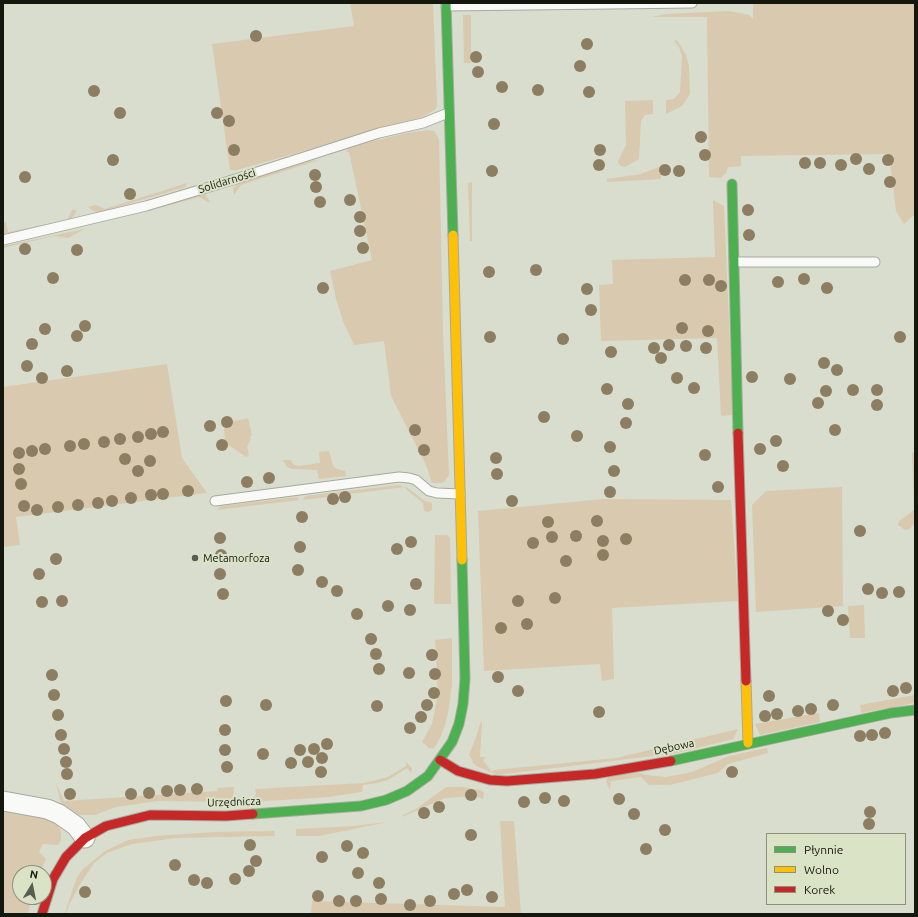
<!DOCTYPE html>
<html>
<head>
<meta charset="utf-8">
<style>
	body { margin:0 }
	#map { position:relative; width:918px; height:917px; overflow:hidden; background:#d8ddcd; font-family:Ubuntu,sans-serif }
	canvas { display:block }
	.frame { position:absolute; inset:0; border:4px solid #14170d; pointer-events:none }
	.legend { position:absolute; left:766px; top:833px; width:140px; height:72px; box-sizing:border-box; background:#dbe3c7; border:1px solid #8b917d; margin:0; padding:5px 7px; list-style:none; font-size:12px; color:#14170d }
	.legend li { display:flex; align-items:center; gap:8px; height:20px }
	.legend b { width:20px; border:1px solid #8b917d }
	.north { position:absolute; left:12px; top:865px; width:40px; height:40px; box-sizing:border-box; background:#dbe3c7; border:1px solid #8b917d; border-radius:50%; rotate:10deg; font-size:11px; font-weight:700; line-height:16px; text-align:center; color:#14170d }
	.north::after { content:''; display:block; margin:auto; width:14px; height:18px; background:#595c50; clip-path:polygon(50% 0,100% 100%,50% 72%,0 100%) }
</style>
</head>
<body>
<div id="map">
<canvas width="918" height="917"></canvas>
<div class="frame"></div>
<ul class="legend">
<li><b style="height:5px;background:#4caf50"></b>Płynnie</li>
<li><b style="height:5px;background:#ffc107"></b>Wolno</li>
<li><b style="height:5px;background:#c62828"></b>Korek</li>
</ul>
<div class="north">N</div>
</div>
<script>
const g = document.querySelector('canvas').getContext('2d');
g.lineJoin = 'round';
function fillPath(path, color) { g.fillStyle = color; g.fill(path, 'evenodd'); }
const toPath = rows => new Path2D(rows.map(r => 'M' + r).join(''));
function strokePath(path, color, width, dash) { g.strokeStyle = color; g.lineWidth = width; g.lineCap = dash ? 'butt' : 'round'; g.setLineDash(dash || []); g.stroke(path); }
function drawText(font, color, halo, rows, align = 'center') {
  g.font = font + ' Ubuntu,sans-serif'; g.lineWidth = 4; g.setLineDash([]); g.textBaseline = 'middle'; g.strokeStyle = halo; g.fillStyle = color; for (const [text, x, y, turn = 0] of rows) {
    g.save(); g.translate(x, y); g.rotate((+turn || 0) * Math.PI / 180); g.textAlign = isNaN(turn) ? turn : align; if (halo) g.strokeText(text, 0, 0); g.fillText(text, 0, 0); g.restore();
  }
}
const green = toPath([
	[350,3,433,3,437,104,436,109,422,117,237,170,230,170,212,44,354,26],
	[753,3,915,3,915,214,904,224,896,211,889,154,741,156,741,166,728,167,726,173,721,178,709,177,707,17,652,17,666,14,729,11,749,15,753,19],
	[463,15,471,15,471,63,464,63],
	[677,40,686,55,689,66,690,94,682,106,666,114,666,100,674,99,680,92,682,56,679,47,674,41],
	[653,100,653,114,645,115,641,121,639,159,627,166,625,167,621,166,618,163,618,161,626,145,625,101],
	[428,130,434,131,439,139,443,331,449,475,444,482,441,483,432,483,426,465,391,396,384,341,354,345,343,321,336,299,330,271,372,260,349,152,346,152,348,149,352,146,407,133],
	[319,160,241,185,234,195,233,188,238,183,310,161],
	[661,166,661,179,607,182,607,179,641,174],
	[472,182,472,241,470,241,468,183],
	[187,183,185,187,98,213,92,210,88,207,96,205,105,209],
	[201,194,205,194,210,202,208,202,199,197,156,209],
	[713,200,724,206,733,415,721,416,717,338,601,341,599,285,613,284,612,260,715,257],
	[72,210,76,210,76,213,68,222,3,235,3,223,6,222,8,232,67,220],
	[85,229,68,238,54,236,3,248,3,246],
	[167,364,182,458,207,493,16,517,20,545,3,547,3,387],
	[248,418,252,435,250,436,251,439,247,447,249,455,246,457,227,444,225,440,224,426,230,422],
	[329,451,333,466,337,469,345,471,346,476,319,479,317,470,292,469,287,467,283,460,291,460,293,464,298,466,320,463,319,452],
	[912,452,915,454,915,522,910,529,905,530,898,525,899,521,914,510],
	[399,485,408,488,423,500,432,503,432,510,428,512,424,511,423,503,404,487,303,500,305,496],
	[842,487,843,606,756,612,752,505,766,491],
	[297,497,299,500,217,510,221,506],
	[604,499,731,500,738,601,612,608,614,679,602,681,600,664,484,671,478,511],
	[435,535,447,535,450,538,451,604,434,604],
	[864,605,865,638,850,638,848,606],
	[452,638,452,685,449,707,446,722,441,736,434,749,429,748,422,742,432,724,437,700,438,690,435,640],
	[915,695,915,703,861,713,860,705],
	[819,713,820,722,760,735,755,724],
	[481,721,482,721,480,757,486,757,483,760,492,772,494,770,616,758,738,729,733,739,677,753,497,775,476,766,472,762,473,761,469,755,476,737],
	[767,748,768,753,728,764,718,773,670,785,649,785,641,777,611,781,610,790,606,782,607,779,609,776,640,773,646,775,666,777,692,772,729,756],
	[406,762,412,768,411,773,407,768,388,780,377,783,363,785,362,792,329,797,251,802,256,794,255,789,364,783,388,777,406,766],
	[56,783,64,801,218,791,217,788,234,787,233,802,158,801,116,807,95,815,81,815,75,814,62,807],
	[446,787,462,787,481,790,484,793,483,799,476,796,445,798,402,817,403,815,416,809],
	[3,808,32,812,55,821,61,831,61,840,58,845,43,844,39,852,46,859,40,873,20,873,20,897,32,897,28,914,3,914],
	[500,821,514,821,521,914,311,914,312,901,505,907],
	[388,822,319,836,296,836,296,829,354,826],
	[274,831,275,836,176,838,132,844,107,853,94,863,79,886,70,903,66,914,65,914,73,888,77,877,83,869,105,851,128,840,156,836,215,832]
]);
const lane = toPath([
	[446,6,692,3],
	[3,240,146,206,226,182,379,133,423,123,448,113],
	[734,262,875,262],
	[215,501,399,477,409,478,416,480,429,491,437,493,460,494]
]);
const street = toPath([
	[3,801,47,809,59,814,76,826,85,838]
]);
const fast = toPath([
	[446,3,453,235],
	[732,184,738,433],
	[671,761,891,713,915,710],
	[253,814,361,806,386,800,407,791,428,776,452,742,459,724,463,704,465,679,462,560]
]);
const slow = toPath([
	[453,235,462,560],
	[746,681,748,743]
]);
const jam = toPath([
	[738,433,746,681],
	[440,760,458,771,490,780,507,781,595,774,671,761],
	[42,914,53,879,66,857,85,838,106,826,150,815,226,816,253,814]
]);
const trees = [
	[256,36],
	[587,44],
	[476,57],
	[580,66],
	[478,72],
	[502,87],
	[538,90],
	[94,91],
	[589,92],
	[120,113],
	[217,113],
	[229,121],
	[494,124],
	[701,137],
	[234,150],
	[600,150],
	[705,155],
	[856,159],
	[113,160],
	[888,160],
	[805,163],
	[820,163],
	[599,165],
	[841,165],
	[869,169],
	[665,170],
	[492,171],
	[679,171],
	[315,175],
	[25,177],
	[890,182],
	[316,187],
	[130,194],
	[350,200],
	[320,202],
	[748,210],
	[360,217],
	[360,231],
	[749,235],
	[363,248],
	[25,249],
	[77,250],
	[536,270],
	[489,272],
	[53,278],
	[804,279],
	[685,280],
	[709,280],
	[778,282],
	[721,286],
	[323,288],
	[827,288],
	[587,289],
	[591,310],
	[85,326],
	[682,328],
	[45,329],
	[708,331],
	[77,336],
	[490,337],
	[900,337],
	[563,339],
	[32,344],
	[669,345],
	[686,346],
	[654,348],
	[706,348],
	[611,352],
	[661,358],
	[824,363],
	[27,366],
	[837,370],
	[67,371],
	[752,377],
	[42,378],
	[677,378],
	[790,379],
	[694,388],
	[607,389],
	[853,390],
	[877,390],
	[826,391],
	[818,403],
	[628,404],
	[877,405],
	[544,417],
	[227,422],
	[626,423],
	[210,426],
	[415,430],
	[835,430],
	[163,432],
	[151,434],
	[577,436],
	[138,437],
	[120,439],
	[776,441],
	[104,442],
	[84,444],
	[222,445],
	[70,446],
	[610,447],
	[45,449],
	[760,449],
	[424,450],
	[32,451],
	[19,453],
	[705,455],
	[496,458],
	[125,459],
	[150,461],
	[783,466],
	[19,469],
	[138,471],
	[614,471],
	[497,474],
	[269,478],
	[247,482],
	[21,484],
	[718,487],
	[188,491],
	[610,492],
	[163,494],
	[151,495],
	[345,497],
	[131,498],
	[333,499],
	[112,501],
	[512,501],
	[98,503],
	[78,505],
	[24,506],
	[58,507],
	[37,510],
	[302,517],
	[597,521],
	[548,522],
	[860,531],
	[576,536],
	[552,537],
	[220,538],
	[626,539],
	[603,541],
	[411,542],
	[533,543],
	[300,547],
	[397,549],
	[221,555],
	[603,555],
	[56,559],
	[566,561],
	[298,570],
	[39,574],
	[220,574],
	[322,582],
	[416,584],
	[868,589],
	[337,591],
	[899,592],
	[882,593],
	[223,594],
	[555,598],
	[62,601],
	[518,601],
	[42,602],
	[388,606],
	[410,610],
	[828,611],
	[357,614],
	[843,620],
	[527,624],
	[501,628],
	[371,639],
	[376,654],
	[432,655],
	[379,669],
	[409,673],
	[435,674],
	[52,675],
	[498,677],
	[906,688],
	[518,691],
	[893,691],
	[434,693],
	[54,695],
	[769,696],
	[226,701],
	[266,705],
	[427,705],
	[833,705],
	[377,706],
	[811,709],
	[798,711],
	[599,712],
	[777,714],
	[58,715],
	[765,716],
	[421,717],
	[410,728],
	[225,730],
	[885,733],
	[61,735],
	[872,735],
	[860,736],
	[327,744],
	[64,749],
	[314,749],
	[225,750],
	[300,750],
	[263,754],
	[322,758],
	[66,762],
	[308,762],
	[291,763],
	[227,767],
	[321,772],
	[732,772],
	[67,774],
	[197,789],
	[180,790],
	[167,791],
	[149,793],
	[70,794],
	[131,794],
	[471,795],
	[545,798],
	[619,799],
	[564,801],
	[524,802],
	[439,807],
	[870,812],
	[424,813],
	[634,814],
	[869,824],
	[665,830],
	[471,835],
	[250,845],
	[347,846],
	[646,849],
	[363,853],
	[322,857],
	[256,861],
	[175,865],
	[249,871],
	[358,873],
	[235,879],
	[194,880],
	[207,883],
	[379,883],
	[467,890],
	[85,892],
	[454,894],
	[318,896],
	[492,897],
	[381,899],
	[339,901],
	[356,901],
	[430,901],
	[410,905]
];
const markers = [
	[195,558,4,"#595c50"]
];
const streetNames = [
	["Solidarności",227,181,-17],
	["Dębowa",674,747,-12],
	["Urzędnicza",234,802,-2]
];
const poiNames = [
	["Metamorfoza",203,558]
];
fillPath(green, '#d9c9af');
strokePath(lane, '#a6aa9e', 11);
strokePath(street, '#a6aa9e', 21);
strokePath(fast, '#a6aa9e', 11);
strokePath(slow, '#a6aa9e', 11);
strokePath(jam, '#a6aa9e', 11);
strokePath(lane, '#f9faf8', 9);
strokePath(street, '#f9faf8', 19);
strokePath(fast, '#4caf50', 9);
strokePath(slow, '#ffc107', 9);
strokePath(jam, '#c62828', 9);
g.fillStyle = '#8d7e62';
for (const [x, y] of trees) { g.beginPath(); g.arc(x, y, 6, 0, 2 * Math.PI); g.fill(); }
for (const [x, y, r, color] of markers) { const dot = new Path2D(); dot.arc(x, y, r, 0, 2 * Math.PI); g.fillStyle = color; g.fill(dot); strokePath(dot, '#dbe3c7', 1.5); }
drawText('11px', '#14170d', '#dbe3c7', streetNames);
drawText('11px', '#14170d', '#dbe3c7', poiNames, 'left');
</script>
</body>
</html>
